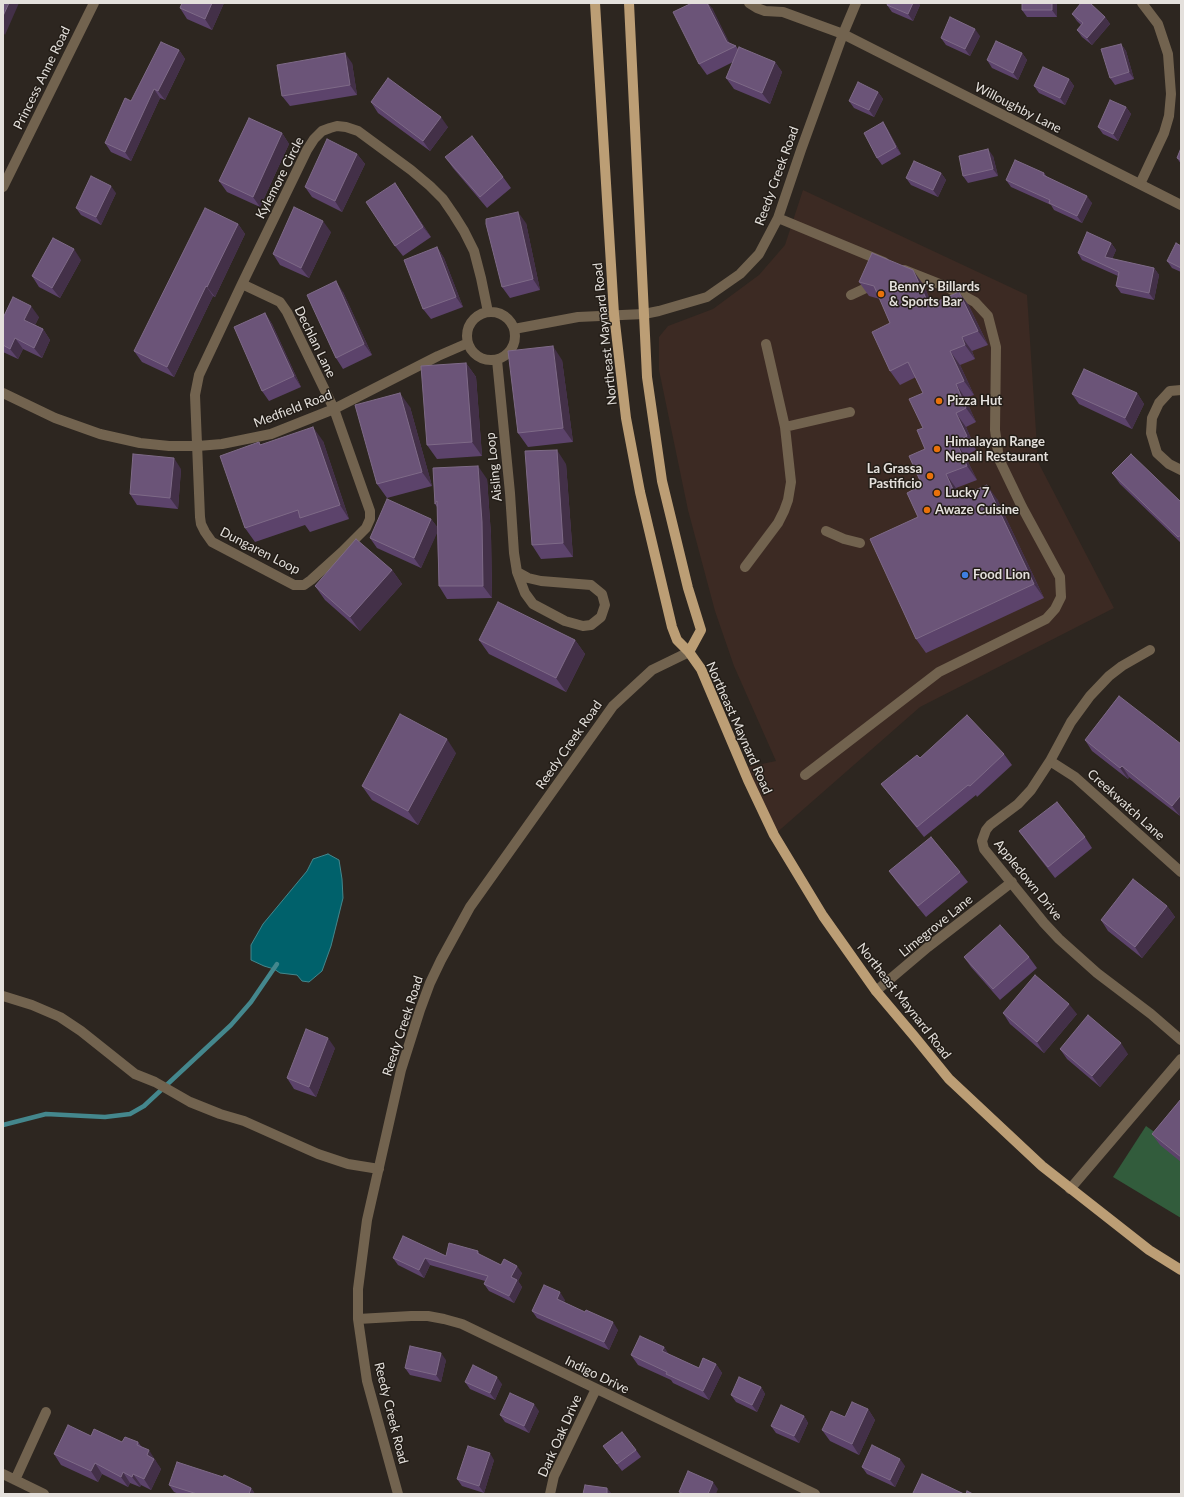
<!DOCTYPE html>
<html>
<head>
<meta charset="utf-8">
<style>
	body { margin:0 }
	#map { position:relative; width:1184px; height:1497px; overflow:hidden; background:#2d2620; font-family:Lato,sans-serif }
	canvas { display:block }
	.frame { position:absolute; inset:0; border:4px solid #e4e0dc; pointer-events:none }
</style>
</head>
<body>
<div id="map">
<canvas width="1184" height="1497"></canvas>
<div class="frame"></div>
</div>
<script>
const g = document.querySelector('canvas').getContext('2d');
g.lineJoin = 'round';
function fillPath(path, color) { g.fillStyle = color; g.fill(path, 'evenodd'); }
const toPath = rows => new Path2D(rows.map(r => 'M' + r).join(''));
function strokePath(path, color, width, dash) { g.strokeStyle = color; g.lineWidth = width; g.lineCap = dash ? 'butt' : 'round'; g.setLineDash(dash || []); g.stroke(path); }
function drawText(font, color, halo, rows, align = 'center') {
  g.font = font + ' Lato,sans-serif'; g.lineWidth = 3; g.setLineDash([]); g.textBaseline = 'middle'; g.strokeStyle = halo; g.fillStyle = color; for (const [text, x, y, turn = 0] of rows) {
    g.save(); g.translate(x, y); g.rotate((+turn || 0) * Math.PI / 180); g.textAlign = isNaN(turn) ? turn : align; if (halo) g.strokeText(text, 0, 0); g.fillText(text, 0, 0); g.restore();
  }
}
const commercial = toPath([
	[803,190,1027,295,1038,462,1114,608,920,707,774,835,743,768,776,761,734,666,715,611,688,510,659,370,659,337,668,326,713,309,759,275,785,245]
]);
const green = toPath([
	[1146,1126,1181,1151,1181,1218,1113,1177]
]);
const water = toPath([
	[328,854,339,860,342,879,343,898,331,946,322,971,309,982,302,981,297,975,280,973,274,969,264,966,251,960,251,945,263,924,307,871,313,859,328,854]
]);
const stream = toPath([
	[3,1125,46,1114,105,1117,130,1114,144,1106,231,1025,251,1002,277,964]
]);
const minor = toPath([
	[749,3,757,8,765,11,783,12,843,34,1181,205],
	[1140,184,1164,133,1169,116,1171,94,1168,54,1158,24,1142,3],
	[3,187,94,3],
	[778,218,884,262],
	[242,284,280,302,287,312,334,409,370,511,370,519,366,528,342,552,311,580,304,585,294,585,212,542,205,532,201,524,200,517,195,395,199,375,242,284,307,150,314,139,322,131,330,128,337,126,346,127,358,131,411,170,430,186,443,199,454,215,464,231,474,251,481,278,488,312],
	[851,295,866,288,870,278],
	'467 336a24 24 0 1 1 48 0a24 24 0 1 1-48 0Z',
	[514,329,578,317,644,314,659,311,707,297,740,274,759,254,778,218,801,150,843,34,856,3],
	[766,344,785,427,850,412],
	[497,360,510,493,514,553,517,572,525,593,533,604,565,621,583,626,591,625,601,617,605,605,602,594,591,585,541,581,528,578,517,572],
	[1181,390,1170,391,1159,403,1152,418,1151,433,1157,453,1169,464,1181,470],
	[3,393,55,418,100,434,140,443,169,446,198,446,222,444,271,434,334,409,438,356,468,343],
	[826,531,844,539,860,543],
	[745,567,778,523,784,511,788,500,791,482,785,427],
	[1150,650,1122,666,1109,676,1090,696,1071,722,1050,761,1031,790,1018,804,990,825,986,830,982,841,984,849,1044,923,1059,939,1097,973,1151,1014,1181,1040],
	[1050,761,1075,777,1181,872],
	[805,775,939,672,1046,619,1055,609,1061,597,1060,577,1022,507,999,459,995,430,996,347,988,316,975,302,947,287,904,270],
	[876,991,928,947,1012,882],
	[3,996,32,1005,60,1017,81,1031,135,1074,155,1082,190,1102,220,1114,244,1121,318,1154,348,1164,379,1169],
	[1070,1189,1181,1059],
	[358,1319,411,1316,428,1316,444,1319,462,1324,815,1494],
	[3,1474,44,1494],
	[15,1480,46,1412],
	[398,1494,367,1381,358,1319,358,1289,367,1220,401,1070,420,1010,430,983,441,960,470,907,613,706,652,670,689,652],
	[550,1494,554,1476,596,1389]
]);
const major = toPath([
	[595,3,614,314,626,418,640,492,672,627,677,640,689,652,701,669,748,780,774,835,823,916,876,991,914,1036,949,1079,1042,1166,1149,1250,1181,1270],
	[629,3,647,377,662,481,688,588,701,630,689,652]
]);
const wall = toPath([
	[182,3,224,3,212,30,187,19,180,8],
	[1057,3,1057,17,1027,17,1022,10],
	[887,5,920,5,913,21,892,12],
	[712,8,729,43,736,46,738,49,775,62,782,72,770,104,734,89,726,78,733,62,707,75,699,64],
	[1072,14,1105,17,1110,24,1092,45,1082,37,1077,30,1081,25,1077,21],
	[980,36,970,56,946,45,941,38],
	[1121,44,1126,51,1134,79,1115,85,1110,78],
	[179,50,185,59,165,100,160,98,131,161,111,152,105,143,131,101],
	[1022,53,1027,60,1018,80,992,68,987,60],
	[352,63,357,95,290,106,282,96],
	[1069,79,1074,86,1065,105,1039,93,1034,86],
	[878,92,883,99,874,117,854,108,849,101],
	[371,102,448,127,430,151,378,113],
	[1126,107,1131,114,1118,141,1103,134,1098,127],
	[883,122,888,130,901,154,882,165,877,158],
	[282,133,289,144,260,207,227,192,219,181],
	[1181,148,1181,164,1177,158],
	[357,154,365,164,342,212,312,197,305,187],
	[993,156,998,176,968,183,963,176],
	[445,157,503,177,511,188,487,208,453,168],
	[941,173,946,180,938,197,911,185,906,178],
	[1044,173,1047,177,1092,203,1082,223,1054,210,1051,205,1011,187,1006,180],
	[395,183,431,237,403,256,395,246],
	[116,193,101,225,81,215,76,208],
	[526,223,540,290,510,298,502,287],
	[238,224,245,234,215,297,213,296,174,377,142,362,134,351],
	[331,232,309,278,280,265,273,254],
	[1111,243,1116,250,1112,259,1154,268,1159,275,1154,300,1121,293,1116,286,1118,276,1082,260,1078,253],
	[1181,246,1181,272,1172,268,1167,261],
	[437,247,444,258,463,307,431,319,423,309],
	[81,260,60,298,39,287,32,276],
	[859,282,923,284,932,304,959,292,969,306,988,345,972,351,975,359,960,365,974,395,965,398,976,422,966,427,976,450,965,456,977,480,956,488,960,497,997,499,1044,598,926,653,916,639,918,517,922,485,925,449,923,428,923,393,916,377,900,385,890,371,890,323,880,299,869,296],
	[343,292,372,355,343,369,336,358],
	[265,313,272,324,301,387,269,401,262,391],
	[39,317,35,325,43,329,50,340,42,358,23,349,18,359,3,352,3,318],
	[562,360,573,442,528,447,518,433],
	[466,363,476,377,482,456,437,459,427,445],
	[1137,393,1144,404,1132,429,1079,404,1072,394],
	[410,407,432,486,387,498,377,484],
	[323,441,349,519,310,532,305,525,255,542,245,528,259,442,261,445],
	[566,464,573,557,541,559,532,545],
	[181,469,178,509,137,505,130,494],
	[1112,473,1181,502,1181,543,1120,484],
	[487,479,491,535,492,598,447,599,439,586,437,532,421,568,377,548,370,538,431,519,437,527,437,507,435,504],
	[392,570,402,584,360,631,325,600,315,586],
	[479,640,575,640,585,654,566,692,489,654],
	[1119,696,1180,816,1129,777,1128,779,1092,751,1085,740],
	[456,753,418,825,372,800,362,786],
	[1004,754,1012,765,977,797,976,795,924,837,889,794,881,784,920,758],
	[1019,831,1085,837,1092,848,1055,878,1027,842],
	[889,871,960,872,968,882,926,917,897,882],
	[1167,906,1175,917,1142,958,1108,931,1101,920],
	[964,957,1029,957,1037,968,1000,1000,971,967],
	[1003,1013,1077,1014,1044,1053,1010,1024],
	[335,1048,316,1097,294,1089,287,1078],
	[1060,1049,1128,1054,1100,1087,1067,1059],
	[1181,1099,1181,1162,1160,1145,1152,1134],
	[478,1251,480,1255,501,1265,522,1273,518,1281,522,1287,514,1303,489,1291,484,1284,485,1281,430,1265,424,1278,398,1265,393,1258,446,1256],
	[565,1300,564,1302,618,1330,609,1350,537,1318,532,1311],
	[664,1347,668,1354,699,1368,716,1364,722,1373,709,1400,673,1383,671,1380,638,1365,631,1355],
	[446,1360,441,1382,410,1375,405,1368],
	[465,1382,502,1384,495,1400,470,1389],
	[761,1387,765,1394,757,1412,736,1402,731,1395],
	[868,1409,875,1420,859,1455,830,1441,822,1430,845,1417],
	[539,1411,529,1433,505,1422,500,1415],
	[804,1416,808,1423,799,1443,776,1433,771,1426],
	[91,1436,122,1442,138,1442,141,1446,156,1461,156,1462,161,1469,151,1490,141,1485,140,1487,130,1483,128,1487,102,1474,98,1482,61,1465,54,1454],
	[603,1446,636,1450,641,1457,622,1471],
	[494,1460,484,1493,462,1486,457,1479],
	[905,1466,895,1487,867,1474,862,1467],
	[169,1485,251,1488,255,1494,179,1494,174,1492]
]);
const shadedWall = toPath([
	[9,3,19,3,5,35,3,32,3,16],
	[212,3,224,3,212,30,205,19],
	[707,3,708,3,712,8,732,48,727,42],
	[913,3,919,3,920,5,913,21,908,14],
	[1052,3,1057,3,1057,17,1052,10],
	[1105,17,1110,24,1092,45,1087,38],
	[975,29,980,36,970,56,965,49],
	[1121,44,1126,51,1134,79,1129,72],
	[179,50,185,59,165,100,158,91],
	[345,53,352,63,357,95,350,85],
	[1022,53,1027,60,1018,80,1013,73],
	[775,62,782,72,770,104,762,93],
	[1069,79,1074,86,1065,105,1060,98],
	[154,89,160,98,131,161,125,152],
	[878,92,883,99,874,117,869,110],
	[1126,107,1131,114,1118,141,1113,134],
	[441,117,448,127,430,151,423,141],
	[883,122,888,130,901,154,896,147],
	[282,133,289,144,260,207,253,197],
	[988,149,993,156,998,176,993,169],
	[357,154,365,164,342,212,335,201],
	[941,173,946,180,938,197,933,190],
	[395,183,402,194,431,237,423,227],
	[111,186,116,193,101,225,96,217],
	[1087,196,1092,203,1082,223,1077,216],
	[518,212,526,223,540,290,533,279],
	[323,221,331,232,309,278,301,268],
	[238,224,245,234,215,297,207,287],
	[1111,243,1116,250,1110,264,1105,257],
	[437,247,444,258,463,307,456,297],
	[74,249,81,260,60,298,52,288],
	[1154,268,1159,275,1154,300,1149,293],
	[913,270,923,284,939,319,929,305],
	[336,281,343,292,372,355,364,344],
	[206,286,213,296,174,377,167,367],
	[959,292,969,306,988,345,978,331],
	[31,306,39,317,32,331,24,320],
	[265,313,272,324,301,387,294,376],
	[43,329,50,340,42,358,34,348],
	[962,337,972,351,975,359,965,345],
	[15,338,23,349,18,359,10,349],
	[553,346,562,360,573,442,563,428],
	[950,351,960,365,974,395,964,381],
	[466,363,476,377,482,456,472,442],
	[956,384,965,398,976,422,966,408],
	[400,393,410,407,432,486,422,472],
	[1137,393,1144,404,1132,429,1125,418],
	[956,413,966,427,976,450,967,436],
	[313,427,323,441,349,519,340,505],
	[956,442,965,456,977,480,967,466],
	[557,450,566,464,573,557,563,543],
	[174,458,181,469,178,509,170,498],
	[478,466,487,479,491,535,492,598,483,586],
	[946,474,956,488,967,512,957,498],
	[987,485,997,499,1044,598,1034,584],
	[431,519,439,529,421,568,414,558],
	[392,570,402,584,360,631,350,617],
	[575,640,585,654,566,692,556,678],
	[447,739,456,753,418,825,408,811],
	[1122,766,1129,777,1128,779,1120,768],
	[1181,795,1181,815,1180,816,1172,806],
	[1167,906,1175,917,1142,958,1135,947],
	[1069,1004,1077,1014,1044,1053,1037,1042],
	[328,1038,335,1048,316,1097,309,1087],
	[1121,1043,1128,1054,1100,1087,1092,1076],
	[425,1258,430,1265,424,1278,419,1270],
	[517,1266,522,1273,518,1281,522,1287,514,1303,509,1296,511,1277],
	[560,1292,565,1300,562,1306,557,1299],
	[613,1322,618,1330,609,1350,604,1342],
	[664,1347,670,1356,662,1351],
	[441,1353,446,1360,441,1382,436,1375],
	[716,1364,722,1373,709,1400,703,1391],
	[497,1377,502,1384,495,1400,490,1393],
	[761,1387,765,1394,757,1412,752,1405],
	[534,1404,539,1411,529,1433,524,1426],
	[868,1409,875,1420,859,1455,852,1444],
	[804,1416,808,1423,799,1443,794,1436],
	[149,1450,161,1469,151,1490,144,1479,147,1455],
	[490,1453,494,1460,484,1493,479,1486],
	[900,1459,905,1466,895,1487,890,1480],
	[95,1463,102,1474,98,1482,91,1471],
	[123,1472,130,1483,128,1487,121,1477],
	[133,1474,141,1485,140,1487,132,1477],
	[713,1482,718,1489,716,1494,708,1494],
	[251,1488,255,1494,249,1494],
	[607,1488,612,1494,607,1494]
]);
const building = toPath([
	[3,3,9,3,3,16,3,3],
	[182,3,212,3,205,19,180,8,182,3],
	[692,3,707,3,727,42,736,46,699,64,673,12,692,3],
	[888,3,913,3,908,14,887,5,888,3],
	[1022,3,1052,3,1052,10,1022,10,1022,3],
	[1081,3,1090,3,1105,17,1087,38,1077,30,1083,23,1072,14,1081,3],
	[950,17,975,29,965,49,941,38,950,17],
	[996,41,1022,53,1013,73,987,60,996,41],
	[161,42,179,50,158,91,154,89,125,152,105,143,125,98,131,101,161,42],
	[1121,44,1129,72,1110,78,1101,49,1121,44],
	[739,47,775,62,762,93,726,78,739,47],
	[345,53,350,85,282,96,277,65,345,53],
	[1043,67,1069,79,1060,98,1034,86,1043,67],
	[388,78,441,117,423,141,371,102,388,78],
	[858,82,878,92,869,110,849,101,858,82],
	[1110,100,1126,107,1113,134,1098,127,1110,100],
	[249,118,282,133,253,197,219,181,249,118],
	[883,122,896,147,877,158,864,133,883,122],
	[472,136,503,177,480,197,445,157,472,136],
	[327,139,357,154,335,201,305,187,327,139],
	[1181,148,1181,160,1177,158,1181,148],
	[988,149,993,169,963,176,959,156,988,149],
	[1015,160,1044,173,1043,175,1087,196,1077,216,1049,203,1050,200,1006,180,1015,160],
	[914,161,941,173,933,190,906,178,914,161],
	[91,176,111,186,96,217,76,208,91,176],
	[395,183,423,227,395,246,366,202,395,183],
	[294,207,323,221,301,268,273,254,294,207],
	[205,208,238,224,207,287,206,286,167,367,134,351,205,208],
	[518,212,533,279,502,287,486,224,486,219,518,212],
	[1087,232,1111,243,1105,257,1154,268,1149,293,1116,286,1119,272,1078,253,1087,232],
	[53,238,74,249,52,288,32,276,53,238],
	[1176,243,1181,246,1181,268,1167,261,1176,243],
	[437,247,456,297,423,309,404,260,437,247],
	[872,253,913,270,929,305,959,292,978,331,962,337,965,345,950,351,964,381,956,384,966,408,956,413,967,436,956,442,967,466,946,474,957,498,987,485,1034,584,916,639,870,539,918,517,907,493,922,485,909,456,925,449,917,430,923,428,909,399,923,393,908,362,890,371,872,332,890,323,874,286,859,282,872,253],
	[336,281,364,344,336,358,307,295,336,281],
	[13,297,31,306,24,320,43,329,34,348,15,338,10,349,3,345,3,318,13,297],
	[265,313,294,376,262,391,234,327,265,313],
	[553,346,563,428,518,433,508,351,553,346],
	[466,363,472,442,427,445,421,366,466,363],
	[1084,369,1137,393,1125,418,1072,394,1084,369],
	[400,393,422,472,377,484,355,405,400,393],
	[313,427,340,505,300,518,298,510,245,528,220,456,259,442,260,445,313,427],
	[557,450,563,543,532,545,525,451,557,450],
	[133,454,174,458,170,498,130,494,133,454],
	[1131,454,1181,502,1181,535,1178,537,1112,473,1131,454],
	[478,466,482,522,483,586,439,586,437,501,435,504,433,468,478,466],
	[387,499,431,519,414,558,370,538,387,499],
	[356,539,392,570,350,617,315,586,356,539],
	[498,602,575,640,556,678,479,640,498,602],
	[1119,696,1181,744,1181,795,1172,806,1122,766,1120,768,1085,740,1119,696],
	[400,714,447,739,408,811,362,786,400,714],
	[967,715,1004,754,970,786,968,785,917,827,881,784,917,755,920,758,967,715],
	[1057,802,1085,837,1048,867,1019,831,1057,802],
	[931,837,960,872,918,906,889,871,931,837],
	[1133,879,1167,906,1135,947,1101,920,1133,879],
	[1000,925,1029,957,993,989,964,957,1000,925],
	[1035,975,1069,1004,1037,1042,1003,1013,1035,975],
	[1088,1015,1121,1043,1092,1076,1060,1049,1088,1015],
	[306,1029,328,1038,309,1087,287,1078,306,1029],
	[1181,1099,1181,1157,1152,1134,1181,1099],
	[403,1236,446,1256,449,1243,478,1251,477,1253,501,1265,504,1259,517,1266,511,1277,517,1280,509,1296,484,1284,488,1276,425,1258,419,1270,393,1258,403,1236],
	[544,1285,560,1292,557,1299,585,1312,586,1310,613,1322,604,1342,532,1311,544,1285],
	[640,1336,664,1347,662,1351,699,1368,703,1358,716,1364,703,1391,666,1374,667,1372,631,1355,640,1336],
	[410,1346,441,1353,436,1375,405,1368,410,1346],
	[473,1365,497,1377,490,1393,465,1382,473,1365],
	[739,1377,761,1387,752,1405,731,1395,739,1377],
	[510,1393,534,1404,524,1426,500,1415,510,1393],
	[852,1402,868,1409,852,1444,822,1430,831,1411,845,1417,852,1402],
	[781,1405,804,1416,794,1436,771,1426,781,1405],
	[68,1425,91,1436,94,1429,122,1442,125,1437,138,1442,137,1445,149,1450,147,1455,154,1459,144,1479,133,1474,132,1477,123,1472,121,1477,95,1463,91,1471,54,1454,68,1425],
	[622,1432,636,1450,617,1464,603,1446,622,1432],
	[872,1445,900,1459,890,1480,862,1467,872,1445],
	[468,1446,490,1453,479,1486,457,1479,468,1446],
	[177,1462,223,1477,224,1475,251,1488,249,1494,197,1494,169,1485,177,1462],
	[688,1471,713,1482,708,1494,684,1494,679,1492,688,1471],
	[922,1474,964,1494,914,1494,913,1493,922,1474],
	[585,1485,607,1488,607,1494,583,1494,585,1485],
	[967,1491,973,1494,966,1494,967,1491]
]);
const markers = [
	[881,294,4,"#e8710a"],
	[939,401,4,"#e8710a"],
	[937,449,4,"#e8710a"],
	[930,476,4,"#e8710a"],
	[937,493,4,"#e8710a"],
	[927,510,4,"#e8710a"],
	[965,575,4,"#3f7fe0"]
];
const streetNames = [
	["Princess Anne Road",42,78,-64],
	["Willoughby Lane",1018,108,27],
	["Reedy Creek Road",777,176,-70],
	["Kylemore Circle",280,178,-63],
	["Northeast Maynard Road",605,334,-96],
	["Dechlan Lane",315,342,64],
	["Medfield Road",293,409,-21],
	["Aisling Loop",494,467,-96],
	["Dungaren Loop",260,551,27],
	["Northeast Maynard Road",739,728,66],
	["Reedy Creek Road",569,745,-55],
	["Creekwatch Lane",1126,805,42],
	["Appledown Drive",1028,880,51],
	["Limegrove Lane",936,926,-39],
	["Northeast Maynard Road",904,1001,52],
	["Reedy Creek Road",403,1026,-72],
	["Indigo Drive",597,1375,26],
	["Reedy Creek Road",391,1413,76],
	["Dark Oak Drive",560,1436,-66]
];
const poiNames = [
	["Benny's Billards",889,287],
	["& Sports Bar",889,302],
	["Pizza Hut",947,401],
	["Himalayan Range",945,442],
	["Nepali Restaurant",945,457],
	["La Grassa",922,469,"right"],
	["Pastificio",922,484,"right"],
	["Lucky 7",945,493],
	["Awaze Cuisine",935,510],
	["Food Lion",973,575]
];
fillPath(commercial, '#3c2a23');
fillPath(green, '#325c3c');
fillPath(water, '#00616b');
strokePath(water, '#44878d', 1);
strokePath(stream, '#44878d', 4.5);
strokePath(minor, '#72634f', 10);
strokePath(major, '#bc9e75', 10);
fillPath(wall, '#5c436b');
fillPath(shadedWall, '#433048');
fillPath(building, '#6b5478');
strokePath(building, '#7e6a87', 1);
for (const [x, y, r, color] of markers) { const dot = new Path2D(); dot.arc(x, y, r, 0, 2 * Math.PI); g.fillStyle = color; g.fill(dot); strokePath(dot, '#231d17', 1.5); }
drawText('13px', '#e4e0dc', '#231d17', streetNames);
drawText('bold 13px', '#e4e0dc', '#231d17', poiNames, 'left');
</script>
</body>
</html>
